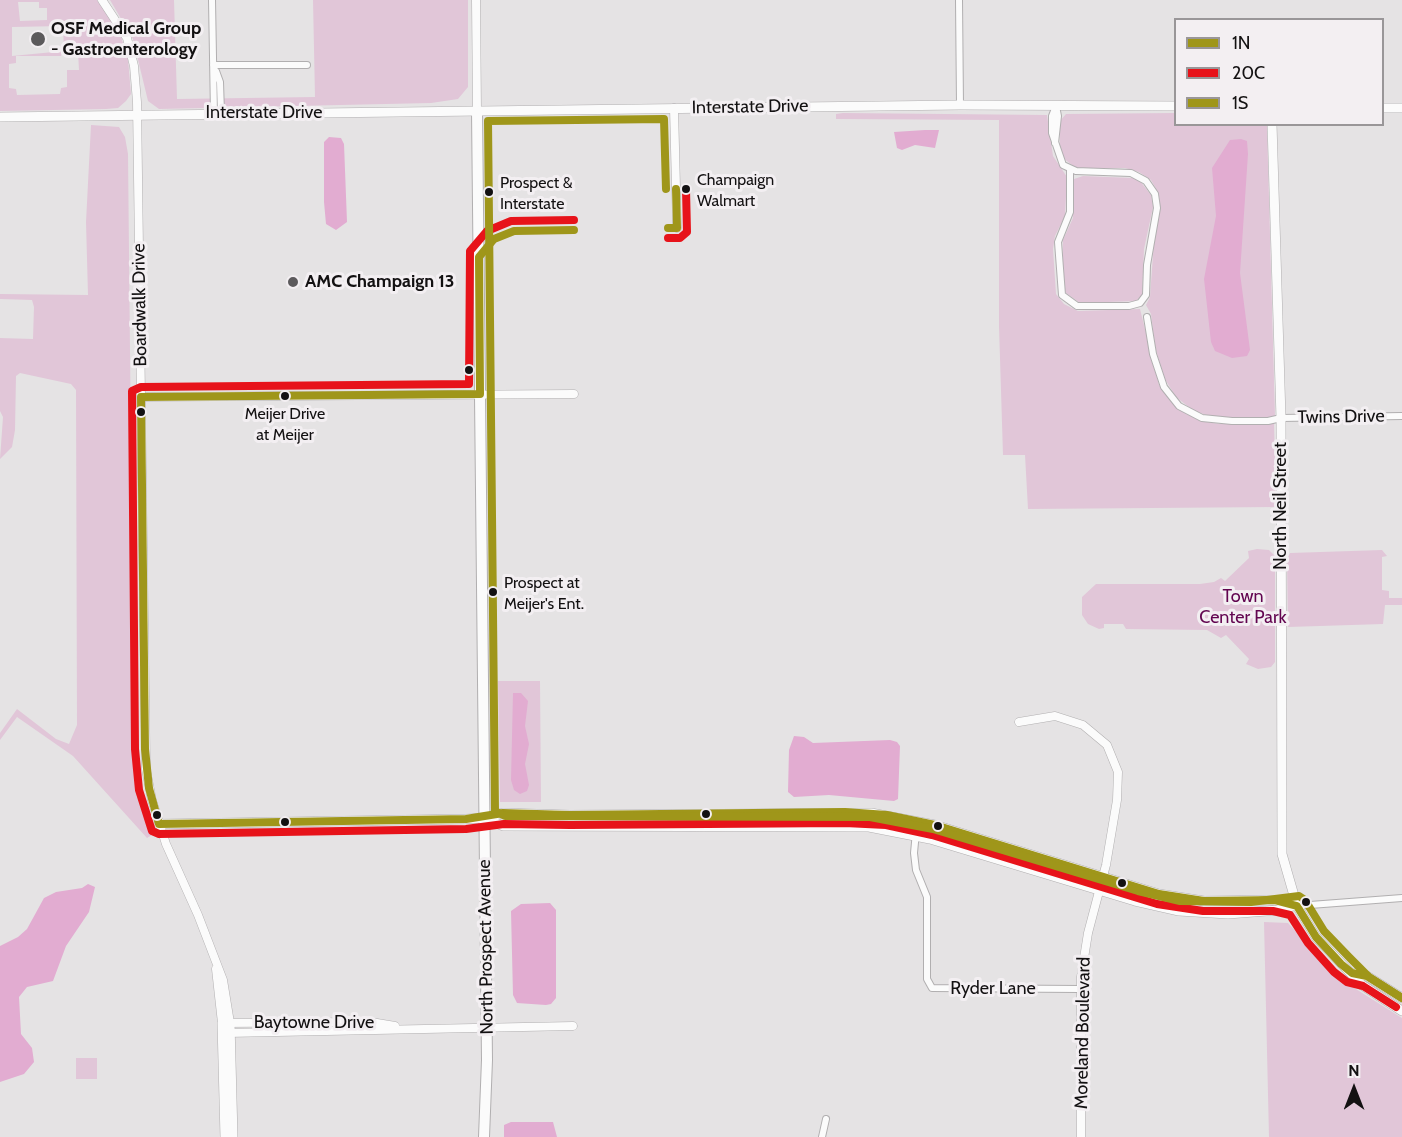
<!DOCTYPE html>
<html>
<head>
<meta charset="utf-8">
<style>
	body { margin:0 }
	#map { position:relative; width:1402px; height:1137px; overflow:hidden; background:#e5e3e4; font-family:Cabin,sans-serif }
	canvas { display:block }
	.legend { position:absolute; left:1174px; top:18px; width:210px; height:108px; box-sizing:border-box; background:#f3eff2; border:2px solid #999698; margin:0; padding:8px 10px; list-style:none; font-size:18px; color:#131112 }
	.legend li { display:flex; align-items:center; gap:12px; height:30px }
	.legend b { width:30px; border:2px solid #999698 }
	.north { position:absolute; left:1324px; top:1059px; width:60px; height:60px; -webkit-text-stroke:4px #f3eff2; paint-order:stroke; rotate:0deg; font-size:16px; font-weight:700; line-height:24px; text-align:center; color:#131112 }
	.north::after { content:''; display:block; margin:auto; width:21px; height:27px; background:#131112; clip-path:polygon(50% 0,100% 100%,50% 72%,0 100%) }
</style>
</head>
<body>
<div id="map">
<canvas width="1402" height="1137"></canvas>
<ul class="legend">
<li><b style="height:8px;background:#9f961a"></b>1N</li>
<li><b style="height:8px;background:#e7131a"></b>20C</li>
<li><b style="height:8px;background:#9f961a"></b>1S</li>
</ul>
<div class="north">N</div>
</div>
<script>
const g = document.querySelector('canvas').getContext('2d');
g.lineJoin = 'round';
function fillPath(path, color) { g.fillStyle = color; g.fill(path, 'evenodd'); }
const toPath = rows => new Path2D(rows.map(r => 'M' + r).join(''));
function strokePath(path, color, width, dash) { g.strokeStyle = color; g.lineWidth = width; g.lineCap = dash ? 'butt' : 'round'; g.setLineDash(dash || []); g.stroke(path); }
function drawText(font, color, halo, rows, align = 'center') {
  g.font = font + ' Cabin,sans-serif'; g.lineWidth = 6; g.setLineDash([]); g.textBaseline = 'middle'; g.strokeStyle = halo; g.fillStyle = color; for (const [text, x, y, turn = 0] of rows) {
    g.save(); g.translate(x, y); g.rotate((+turn || 0) * Math.PI / 180); g.textAlign = isNaN(turn) ? turn : align; if (halo) g.strokeText(text, 0, 0); g.fillText(text, 0, 0); g.restore();
  }
}
const green = toPath([
	[0,0,97,0,119,30,128,59,131,94,126,101,118,108,106,109,0,111],
	[18,2,39,2,39,8,47,8,47,20,20,21],
	[63,26,64,51,12,56,12,27],
	[62,52,78,52,79,70,67,70,67,87,61,88,60,94,17,95,16,89,9,88,9,64,16,63,16,56,61,56],
	[110,0,174,0,177,99,315,97,313,0,468,0,468,87,458,99,431,103,159,109,148,101,133,39],
	[843,113,1047,115,1053,156,1067,177,1065,216,1055,236,1053,249,1056,294,1064,304,1078,311,1140,309,1159,385,1176,407,1186,414,1206,422,1220,424,1274,423,1276,507,1028,509,1025,455,1003,455,999,326,999,120,836,119,836,114],
	[1175,113,1176,124,1267,125,1275,417,1213,417,1194,411,1176,397,1163,376,1155,346,1151,314,1146,305,1150,297,1154,241,1160,211,1159,194,1151,180,1139,172,1125,168,1076,168,1063,158,1060,149,1060,121,1066,114],
	[91,125,119,127,125,137,128,154,134,743,138,782,152,835,147,838,73,756,17,717,0,740,0,733,17,709,56,739,69,744,77,725,76,390,71,384,20,373,16,376,15,430,12,447,0,459,3,417,0,411,0,338,33,339,34,307,32,300,0,299,0,294,88,295,86,222],
	[1083,176,1133,178,1140,181,1151,195,1153,207,1144,249,1142,295,1136,301,1080,303,1066,293,1062,283,1063,240,1073,218,1074,179],
	[1257,549,1269,550,1275,556,1275,662,1271,667,1258,669,1246,664,1249,659,1226,635,1221,638,1207,630,1126,629,1123,624,1104,624,1104,628,1099,629,1088,624,1082,615,1082,597,1096,584,1200,584,1214,582,1221,578,1225,581,1249,558,1248,551],
	[1382,550,1387,556,1382,557,1382,590,1389,591,1389,598,1402,598,1402,605,1385,605,1383,624,1288,627,1287,559,1290,553],
	[498,681,540,681,541,802,500,802],
	[1264,922,1288,923,1340,979,1402,1018,1402,1137,1269,1137],
	[76,1058,97,1058,97,1079,76,1079]
]);
const water = toPath([
	[925,130,939,130,935,148,915,145,902,150,897,148,894,132],
	[329,137,341,138,344,144,347,222,336,230,326,224,324,202,324,142],
	[1241,139,1247,141,1248,154,1240,273,1250,350,1247,356,1232,358,1215,351,1211,342,1204,279,1216,216,1212,168,1230,140],
	[513,693,521,693,528,701,525,726,529,744,525,764,529,785,527,791,520,794,514,790,511,780],
	[794,736,804,737,813,743,890,740,897,742,900,746,898,799,894,801,829,795,794,797,788,792,789,750],
	[88,884,95,887,89,912,66,946,53,981,27,987,19,997,21,1034,32,1048,34,1062,24,1074,0,1082,0,946,18,937,27,929,44,898,56,892,82,888],
	[550,903,556,910,556,998,551,1004,546,1005,517,1003,513,995,511,911,521,904],
	[511,1122,553,1122,557,1137,504,1137,504,1125]
]);
const minor = toPath([
	[212,0,214,114],
	[959,0,960,105],
	[213,65,307,65],
	[216,71,220,82,221,113],
	[1056,106,1052,116,1052,133,1063,165,1076,171,1131,173,1146,181,1155,194,1157,208,1147,265,1146,295,1140,303,1129,306,1077,306,1062,295,1058,242,1070,212,1070,170],
	[1055,143,1058,116,1056,106],
	[1147,317,1153,354,1164,387,1179,406,1202,418,1232,421,1268,421,1281,418,1402,416],
	[917,821,914,853,916,870,927,897,927,979,932,988,1080,989],
	[1297,906,1402,898],
	[822,1137,826,1119]
]);
const tertiary = toPath([
	[102,0,127,38,134,66,137,102,146,769,152,800,166,844,198,915,223,980,230,1023],
	[476,0,477,111],
	[674,108,677,228],
	[141,397,574,394],
	[1019,722,1055,716,1083,725,1107,745,1118,772,1117,800,1106,865,1088,933,1081,977,1081,1137],
	[216,969,222,1023,371,1022,395,1026],
	[227,1033,573,1026]
]);
const secondary = toPath([
	[1382,108,1402,108],
	[0,117,960,105,1176,106],
	[1272,124,1281,418,1282,854,1297,906,1316,937,1362,985,1402,1011],
	[485,818,503,826,869,827,930,839,1135,901,1179,911,1228,914,1279,910,1293,906],
	[159,824,466,819,485,818,503,813,570,815,871,813,935,825,1159,894,1204,901,1274,900,1297,906],
	[1352,973,1367,976,1402,998],
	[222,1023,225,1137],
	[230,1023,233,1137]
]);
const primary = toPath([
	[477,111,487,1060,484,1137]
]);
const bus1 = toPath([
	[668,228,677,228,676,189],
	[574,230,514,231,494,239,479,257,480,394,141,397,145,749,149,788,159,824,466,819,503,813,570,815,845,812,887,815,935,825,1159,894,1204,901,1274,900,1297,906,1316,937,1341,964,1352,973,1367,976,1402,998]
]);
const bus2 = toPath([
	[574,220,511,221,487,231,470,251,469,384,141,387,132,391,135,749,139,790,152,831,159,834,466,829,504,824,570,825,845,823,886,825,932,835,1157,904,1203,911,1273,911,1290,915,1308,943,1334,972,1347,982,1363,986,1396,1007],
	[668,238,680,238,687,232,686,189]
]);
const bus3 = toPath([
	[666,189,664,119,488,121,495,811,505,816,870,817,933,829,1138,891,1180,901,1251,902,1299,896,1305,900,1324,931,1349,957,1369,977,1402,998]
]);
const markers = [
	[38,39,8,"#5c5a5c"],
	[686,189,5,"#131112"],
	[489,192,5,"#131112"],
	[293,282,6,"#5c5a5c"],
	[469,370,5,"#131112"],
	[285,396,5,"#131112"],
	[141,412,5,"#131112"],
	[493,592,5,"#131112"],
	[706,814,5,"#131112"],
	[157,815,5,"#131112"],
	[285,822,5,"#131112"],
	[938,826,5,"#131112"],
	[1122,883,5,"#131112"],
	[1306,902,5,"#131112"]
];
const busNames = [
	["Champaign",697,180],
	["Walmart",697,201],
	["Prospect &",500,183],
	["Interstate",500,204],
	["Meijer Drive",285,414,"center"],
	["at Meijer",285,435,"center"],
	["Prospect at",504,583],
	["Meijer's Ent.",504,604]
];
const poiNames = [
	["OSF Medical Group",51,29],
	["- Gastroenterology",51,50],
	["AMC Champaign 13",305,282]
];
const streetNames = [
	["Interstate Drive",750,107,-1],
	["Interstate Drive",264,113],
	["Boardwalk Drive",140,305,-91],
	["Twins Drive",1341,417,-1],
	["North Neil Street",1281,506,-90],
	["North Prospect Avenue",486,947,-91],
	["Ryder Lane",993,989],
	["Baytowne Drive",314,1023],
	["Moreland Boulevard",1083,1033,-89]
];
const parkNames = [
	["Town",1243,597],
	["Center Park",1243,618]
];
fillPath(green, '#e1c6d8');
fillPath(water, '#e2acd1');
strokePath(minor, '#b1afb0', 8);
strokePath(tertiary, '#b1afb0', 9);
strokePath(secondary, '#b1afb0', 10);
strokePath(primary, '#b1afb0', 12);
strokePath(minor, '#fbfbfb', 6);
strokePath(tertiary, '#fbfbfb', 8);
strokePath(secondary, '#fbfbfb', 9);
strokePath(primary, '#fbfbfb', 10);
strokePath(bus1, '#9f961a', 8);
strokePath(bus2, '#e7131a', 8);
strokePath(bus3, '#9f961a', 8);
for (const [x, y, r, color] of markers) { const dot = new Path2D(); dot.arc(x, y, r, 0, 2 * Math.PI); g.fillStyle = color; g.fill(dot); strokePath(dot, '#f3eff2', 2); }
drawText('16px', '#131112', '#f3eff2', busNames, 'left');
drawText('bold 18px', '#131112', '#f3eff2', poiNames, 'left');
drawText('18px', '#131112', '#f3eff2', streetNames);
drawText('18px', '#620550', '#f3eff2', parkNames);
</script>
</body>
</html>
